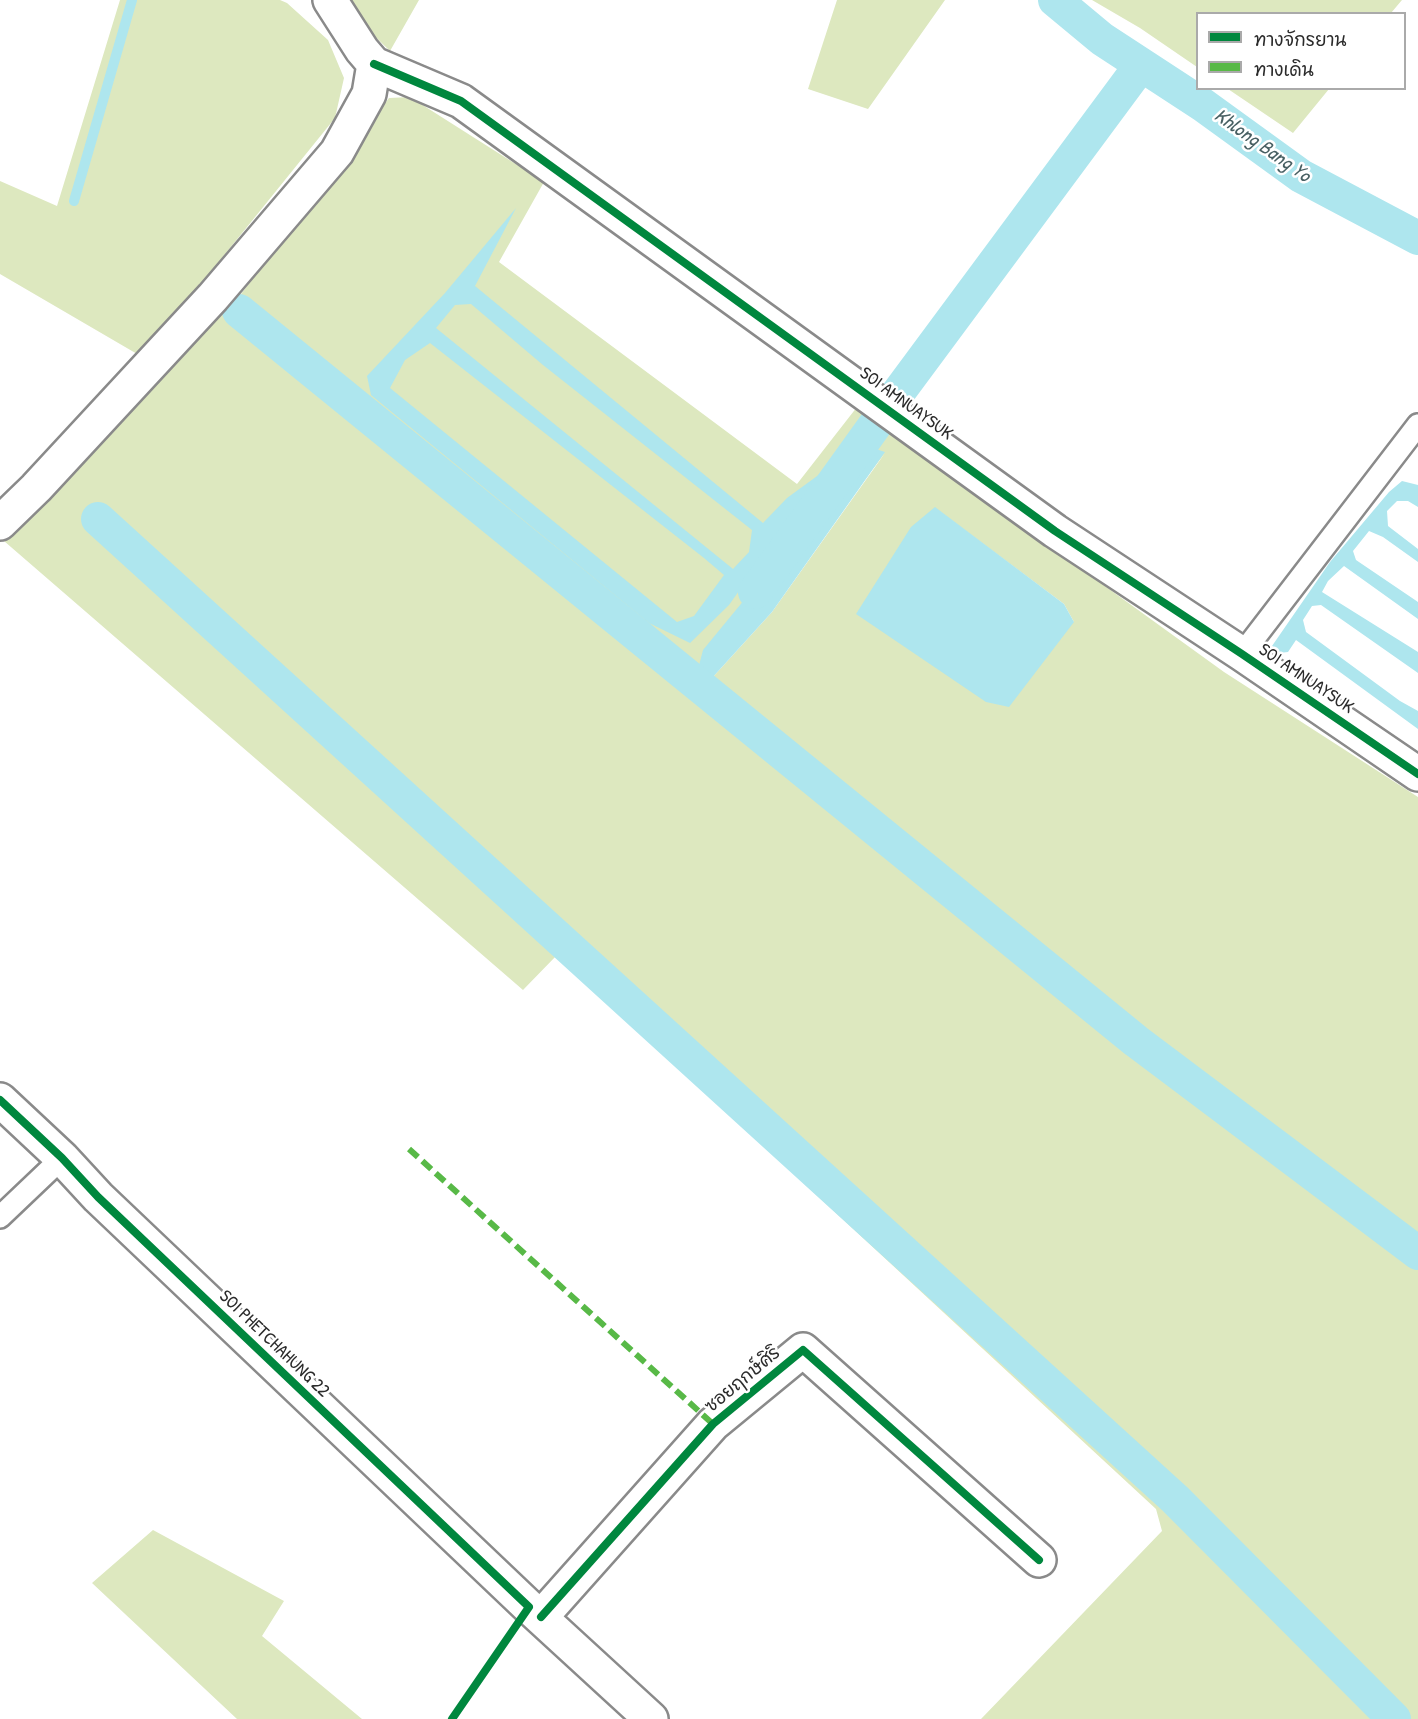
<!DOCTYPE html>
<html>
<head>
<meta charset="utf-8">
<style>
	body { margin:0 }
	#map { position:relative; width:1418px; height:1719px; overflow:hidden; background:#fff; font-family:"Patrick Hand","Playpen Sans Thai",sans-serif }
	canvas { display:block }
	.legend { position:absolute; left:1196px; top:12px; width:210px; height:78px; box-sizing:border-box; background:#fff; border:2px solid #aaa; margin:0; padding:8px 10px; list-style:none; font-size:18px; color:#2b2b2b }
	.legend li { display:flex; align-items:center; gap:12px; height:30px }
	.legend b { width:30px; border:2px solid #aaa }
</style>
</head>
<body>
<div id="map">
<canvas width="1418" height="1719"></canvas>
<ul class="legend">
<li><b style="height:8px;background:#00873e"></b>ทางจักรยาน</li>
<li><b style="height:8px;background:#58b947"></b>ทางเดิน</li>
</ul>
</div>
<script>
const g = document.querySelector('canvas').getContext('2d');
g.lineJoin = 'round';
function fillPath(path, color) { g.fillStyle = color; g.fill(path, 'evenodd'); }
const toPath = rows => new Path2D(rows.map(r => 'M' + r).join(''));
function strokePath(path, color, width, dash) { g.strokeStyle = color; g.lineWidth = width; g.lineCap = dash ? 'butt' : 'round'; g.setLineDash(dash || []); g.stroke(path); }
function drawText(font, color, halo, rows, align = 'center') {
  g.font = font + ' "Patrick Hand","Playpen Sans Thai",sans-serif'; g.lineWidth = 5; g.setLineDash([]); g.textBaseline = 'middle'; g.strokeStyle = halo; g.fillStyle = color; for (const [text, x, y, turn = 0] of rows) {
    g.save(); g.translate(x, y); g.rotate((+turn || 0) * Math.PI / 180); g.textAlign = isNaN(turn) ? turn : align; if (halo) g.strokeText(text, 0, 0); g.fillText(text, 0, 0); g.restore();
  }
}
const green = toPath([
	[120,0,280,0,287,3,328,40,344,78,335,118,209,274,144,358,0,274,0,181,57,206],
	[349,0,419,0,390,51,363,25],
	[837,0,945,0,868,109,808,89],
	[1092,0,1402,0,1391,13,1198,14,1197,67,1140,28],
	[1228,89,1329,89,1293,133],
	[410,97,544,182,499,262,797,484,857,407,1224,672,1418,797,1418,1719,981,1719,1162,1531,1156,1509,557,955,523,990,4,541,238,298,389,98],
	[885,453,772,612,712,678],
	[935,508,1064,604,1074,622],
	[153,1530,284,1601,262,1636,362,1719,237,1719,92,1583]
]);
const water = toPath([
	[516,208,475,286,763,523,787,498,824,471,729,605,690,643,649,623,371,395,367,376,445,293],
	[471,304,543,365,752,530,749,552,733,569,436,328,455,305],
	[430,343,704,558,724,575,694,616,677,622,390,388,405,360],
	[870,447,885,452,772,612,712,678,697,673,703,650],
	[1402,481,1418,485,1418,507,1408,501,1397,501,1387,511,1388,526,1418,549,1418,562,1383,537,1369,531,1353,551,1356,560,1418,602,1418,619,1344,566,1328,581,1322,592,1418,652,1418,673,1321,605,1312,606,1303,620,1306,632,1400,701,1418,711,1418,729,1296,640,1288,652,1279,653,1272,646,1330,562,1389,492],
	[935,507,1064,604,1074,622,1009,707,986,702,856,614,911,527]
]);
const stream = toPath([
	[74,201,132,0]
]);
const canal = toPath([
	[1055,0,1102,39,1203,105,1301,176,1418,238],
	[239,311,1136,1041,1418,1253],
	[898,393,1141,65],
	[98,519,1175,1499,1394,1719],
	[755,592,875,425]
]);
const service = toPath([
	[1242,654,1418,425],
	[0,1217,62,1158]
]);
const minor = toPath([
	[374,64,461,101,1055,531,1242,654,1418,774],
	[0,523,36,488,213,297,337,152,369,94,374,64,362,50,330,0],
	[0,1100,62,1158,98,1197,529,1607,651,1719],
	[541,1617,713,1424,803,1350,1039,1560]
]);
const quiet = toPath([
	[409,1149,713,1424]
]);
const cycleway = toPath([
	[374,64,461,101,1055,531,1242,654,1418,774],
	[0,1100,62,1158,98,1197,529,1607,452,1719],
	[541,1617,713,1424,803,1350,1039,1560]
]);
const streetNames = [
	["SOI AMNUAYSUK",906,404,36],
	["SOI AMNUAYSUK",1306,679,34],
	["SOI PHETCHAHUNG 22",274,1344,44],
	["ซอยฤกษ์ศิริ",743,1380,-40]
];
const waterNames = [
	["Khlong Bang Yo",1262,146,35]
];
fillPath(green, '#dde8bf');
fillPath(water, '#aee6ee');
strokePath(stream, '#aee6ee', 10);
strokePath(canal, '#aee6ee', 34);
strokePath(service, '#8a8a8a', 26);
strokePath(minor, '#8a8a8a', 38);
strokePath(service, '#fff', 21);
strokePath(minor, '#fff', 33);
strokePath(quiet, '#58b947', 6, [12, 6]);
strokePath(cycleway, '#00873e', 8);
drawText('18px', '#2b2b2b', '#fff', streetNames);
drawText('italic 20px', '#486063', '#fff', waterNames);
</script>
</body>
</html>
